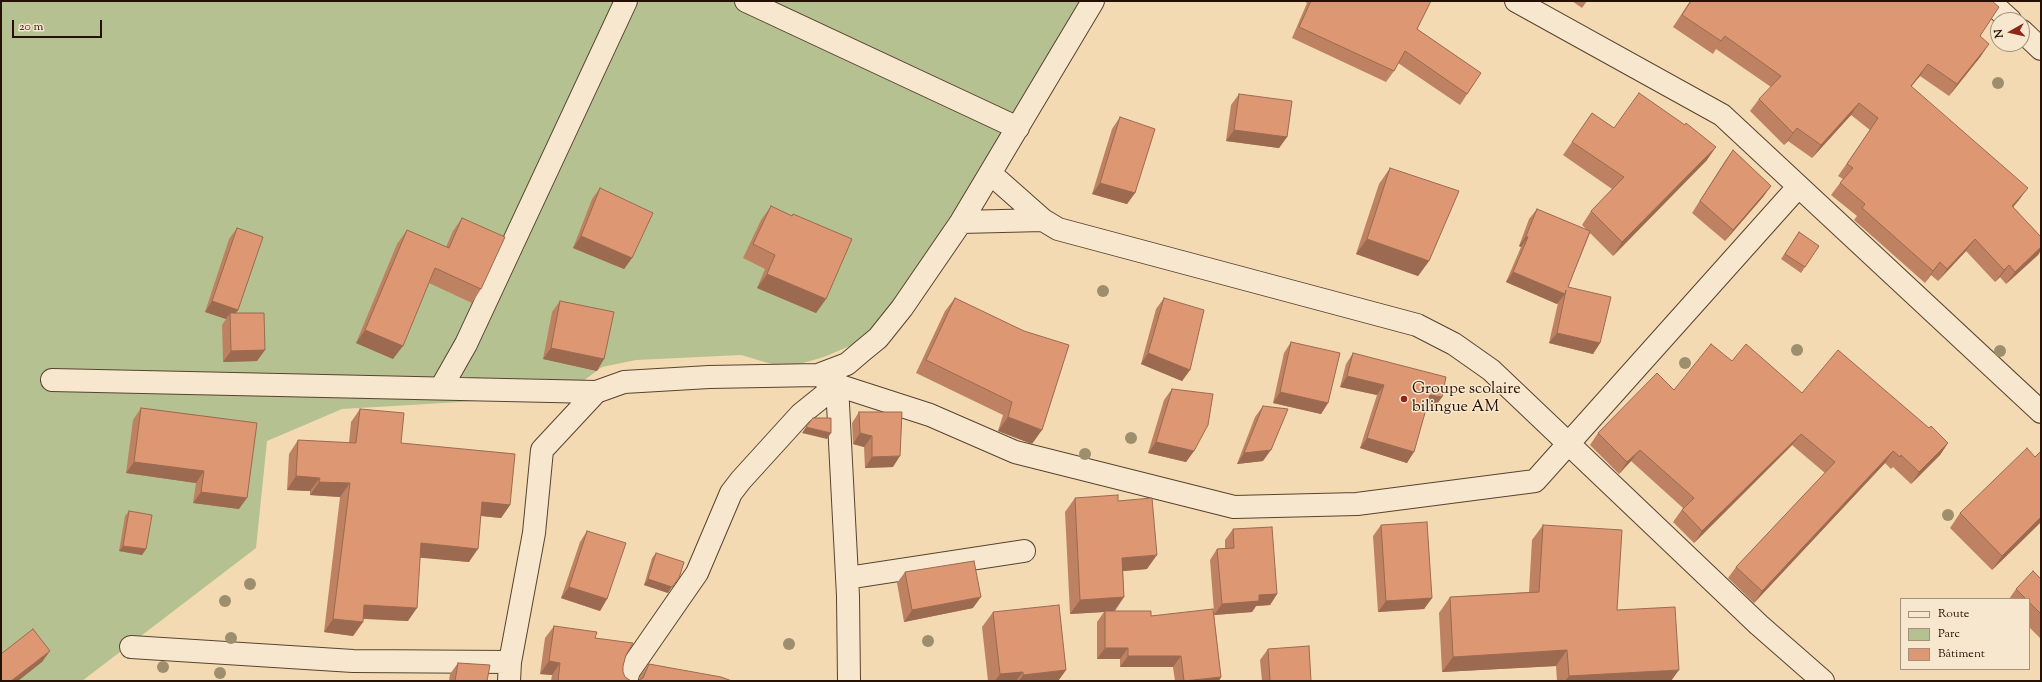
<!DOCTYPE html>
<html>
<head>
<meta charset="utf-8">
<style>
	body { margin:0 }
	#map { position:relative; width:2042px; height:682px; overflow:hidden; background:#f3dab3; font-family:"Sorts Mill Goudy",serif }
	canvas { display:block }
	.frame { position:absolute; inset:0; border:2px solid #251103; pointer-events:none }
	.legend { position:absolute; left:1900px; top:598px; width:130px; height:72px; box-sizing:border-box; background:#f7e7ce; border:1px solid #a3917d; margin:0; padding:5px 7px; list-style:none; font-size:12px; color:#251103 }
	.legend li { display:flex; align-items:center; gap:8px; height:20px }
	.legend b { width:20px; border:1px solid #a3917d }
	.north { position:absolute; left:1990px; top:12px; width:40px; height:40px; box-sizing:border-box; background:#f7e7ce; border:1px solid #a3917d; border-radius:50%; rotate:262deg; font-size:11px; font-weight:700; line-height:16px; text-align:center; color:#251103 }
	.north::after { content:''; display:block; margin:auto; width:14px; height:18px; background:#8f2418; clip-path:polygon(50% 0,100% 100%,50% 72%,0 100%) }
	.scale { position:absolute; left:12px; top:20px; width:90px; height:18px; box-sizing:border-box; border:2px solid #251103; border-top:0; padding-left:5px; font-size:12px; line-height:14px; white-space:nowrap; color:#251103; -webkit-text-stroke:3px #f7e7ce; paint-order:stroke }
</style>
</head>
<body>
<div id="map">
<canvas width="2042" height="682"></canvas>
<div class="frame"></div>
<ul class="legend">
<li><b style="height:5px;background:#f7e7ce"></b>Route</li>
<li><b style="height:11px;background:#b5c191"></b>Parc</li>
<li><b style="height:11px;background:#dd9773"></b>Bâtiment</li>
</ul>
<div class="north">N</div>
<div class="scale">20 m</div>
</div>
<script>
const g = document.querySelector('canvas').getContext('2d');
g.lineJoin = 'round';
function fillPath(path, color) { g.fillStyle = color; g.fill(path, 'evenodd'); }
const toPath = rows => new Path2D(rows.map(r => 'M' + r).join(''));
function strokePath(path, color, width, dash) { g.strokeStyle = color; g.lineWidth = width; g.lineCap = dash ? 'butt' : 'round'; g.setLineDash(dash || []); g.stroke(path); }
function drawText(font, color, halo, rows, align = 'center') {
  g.font = font + ' "Sorts Mill Goudy",serif'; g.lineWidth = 3; g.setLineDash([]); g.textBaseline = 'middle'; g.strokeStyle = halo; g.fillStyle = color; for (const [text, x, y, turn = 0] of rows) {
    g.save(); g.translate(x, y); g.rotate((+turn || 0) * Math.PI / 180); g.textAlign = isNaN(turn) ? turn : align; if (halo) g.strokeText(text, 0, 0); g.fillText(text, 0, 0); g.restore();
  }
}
const green = toPath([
	[1,1,1093,1,993,160,949,219,934,262,859,342,824,357,785,368,741,355,636,360,602,367,563,396,342,409,267,441,256,548,82,681,1,681]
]);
const minor = toPath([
	[746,1,1018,128],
	[1516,1,1722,115,2041,412],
	[1989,1,2010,20],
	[2022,31,2041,49],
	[991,174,1043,220,1058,229,1417,325,1454,344,1491,370,1759,625,1823,681],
	[961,222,1043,220],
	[818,375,837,385,930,415,1015,452,1234,507,1357,504,1535,481,1798,187],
	[52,380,596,392],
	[441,388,466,344,626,1],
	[847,578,1024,551],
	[131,647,353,661,510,662],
	[509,681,510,662,534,533,542,450,596,392,624,382,709,377,818,375,847,364,861,352,878,338,902,308,961,222,1093,1],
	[626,681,629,671,697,573,731,493,741,480,801,414,837,385,848,596,849,681]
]);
const trees = [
	[1998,83],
	[1103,291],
	[1797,350],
	[2000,351],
	[1685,363],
	[1131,438],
	[1085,454],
	[1948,515],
	[250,584],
	[225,601],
	[231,638],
	[928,641],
	[789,644],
	[163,667],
	[220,673]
];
const wall = toPath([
	[1304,1,1431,1,1417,29,1481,73,1460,105,1398,63,1394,71,1386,82,1292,38,1307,3],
	[1572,1,1587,1,1582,8],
	[1690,1,1992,1,1980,36,1981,56,1949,96,1920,76,1911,86,2019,200,2013,207,2041,237,2041,253,2040,252,2038,255,2006,284,2000,277,1995,282,1966,251,1938,281,1931,275,1925,283,1854,220,1857,216,1831,195,1843,179,1838,176,1870,130,1851,115,1812,158,1788,141,1784,145,1750,111,1759,99,1771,87,1716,49,1713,54,1673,27],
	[1239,94,1287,137,1279,148,1226,141,1231,105],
	[1592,113,1614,128,1707,160,1613,256,1590,233,1568,287,1600,343,1593,354,1549,343,1558,303,1557,304,1506,282,1521,247,1519,246,1529,219,1537,209,1587,230,1582,225,1591,211,1612,189,1563,155],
	[1120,117,1135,193,1127,204,1092,194,1112,129],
	[1733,150,1771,186,1763,197,1725,241,1692,213,1725,161],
	[1390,168,1429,261,1418,276,1356,254,1379,184],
	[600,188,632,258,624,269,573,248,592,199],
	[771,206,791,216,793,214,826,299,816,313,757,288,765,269,743,258,761,220],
	[462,218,481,289,472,303,429,283,393,359,356,343,397,244,407,230,446,247,453,231],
	[237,228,238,310,236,313,265,350,257,361,223,362,222,325,226,319,205,312,229,239],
	[1799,232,1819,246,1801,273,1781,259],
	[955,298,1024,331,1032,444,998,431,1003,415,916,373,945,311],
	[1164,298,1190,370,1182,381,1141,364,1156,309],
	[560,301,597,371,543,359,552,312],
	[1291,342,1328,403,1321,414,1273,403,1284,353],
	[1353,353,1442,397,1434,408,1427,406,1407,463,1360,448,1377,395,1340,387,1346,364],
	[1732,361,1802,393,1929,428,1948,443,1940,455,1911,484,1893,467,1891,469,1885,463,1754,603,1728,578,1736,567,1825,473,1792,445,1694,543,1673,522,1683,508,1631,461,1619,474,1590,445,1598,433,1674,390],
	[1172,389,1194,451,1186,462,1148,453,1164,400],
	[1263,406,1263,461,1237,464,1255,417],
	[141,408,257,423,239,509,193,503,196,483,126,473,133,420],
	[360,409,401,443,510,505,501,518,481,516,469,562,420,557,408,621,363,619,363,622,353,636,324,632,340,497,310,495,310,491,287,490,289,454,298,440,349,443,351,422],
	[859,412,893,467,865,468,864,447,853,444,852,423],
	[2035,457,2041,522,1992,570,1950,528,1960,513],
	[1075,498,1118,501,1147,569,1123,571,1124,597,1115,611,1151,616,1214,612,1210,560,1217,549,1225,548,1225,540,1233,529,1277,594,1270,605,1256,606,1252,612,1214,615,1221,677,1219,681,1175,681,1173,667,1120,667,1120,659,1097,659,1097,622,1104,612,1070,614,1065,512],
	[129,511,146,549,142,555,119,551,125,516],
	[1381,525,1432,598,1424,609,1378,612,1373,536],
	[1543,525,1617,610,1671,681,1557,681,1556,666,1442,672,1439,613,1450,597,1529,592,1532,540],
	[587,531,607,599,600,611,561,598,580,542],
	[656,553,668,593,644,585,652,558],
	[905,572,973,608,904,622,897,583],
	[2041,579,2041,639,2029,627,2029,599,2009,599,2016,589],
	[993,612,1066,670,1058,681,988,681,982,627],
	[554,626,595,638,626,655,623,666,623,672,625,677,631,681,637,681,639,680,640,676,649,664,732,681,551,681,552,675,540,674,545,638],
	[1268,649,1311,681,1262,681,1260,660],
	[458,663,487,681,449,681,450,674]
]);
const shadedWall = toPath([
	[1989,44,1981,56,1949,96,1957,84],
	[1928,64,1920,76,1902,98,1911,86],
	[1859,103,1851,115,1812,158,1821,145],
	[1797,128,1788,141,1784,145,1793,133],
	[1234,130,1287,137,1279,148,1226,141],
	[1716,147,1707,160,1613,256,1622,242],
	[1100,183,1135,193,1127,204,1092,194],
	[1771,186,1763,197,1725,241,1733,230],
	[2028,188,2019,200,2004,218,2012,206],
	[581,236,632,258,624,269,573,248],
	[1526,236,1528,237,1521,247,1519,246],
	[1367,239,1429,261,1418,276,1356,254],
	[1975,239,1966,251,1938,281,1947,269],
	[2041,247,2041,250,2038,255,2006,284,2015,272],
	[1940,262,1931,275,1925,283,1933,271],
	[2009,265,2000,277,1995,282,2004,270],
	[1513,272,1565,294,1557,304,1506,282],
	[767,274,826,299,816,313,757,288],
	[212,301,238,310,230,321,230,313,226,319,205,312],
	[365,330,403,346,393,359,356,343],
	[1557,333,1600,343,1593,354,1549,343],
	[551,348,604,359,597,371,543,359],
	[265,350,257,361,223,362,231,351],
	[1148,353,1190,370,1182,381,1141,364],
	[1347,376,1384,385,1377,395,1340,387],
	[1280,392,1328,403,1321,414,1273,403],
	[1430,395,1442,397,1434,408,1423,405],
	[1008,417,1042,430,1032,444,998,431],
	[806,427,831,433,827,439,802,433],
	[860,433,872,436,864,447,853,444],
	[1801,434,1792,445,1694,543,1702,531],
	[1367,438,1414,452,1407,463,1360,448],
	[1156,442,1194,451,1186,462,1148,453],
	[1948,443,1940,455,1911,484,1919,472],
	[1271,450,1263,461,1237,464,1244,453],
	[1640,450,1631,461,1619,474,1627,462],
	[1893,451,1885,463,1754,603,1762,591],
	[900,456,893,467,865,468,872,457],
	[134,462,204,471,196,483,126,473],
	[296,476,320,478,310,491,287,490],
	[319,482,350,483,340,497,310,495],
	[201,492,247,498,239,509,193,503],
	[482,502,510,505,501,518,473,515],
	[2041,517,2041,522,1992,570,2002,556],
	[421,543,478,549,469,562,412,557],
	[123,546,146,549,142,555,119,551],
	[1157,555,1147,569,1112,572,1122,558],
	[648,579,672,587,668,593,644,585],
	[569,587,607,599,600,611,561,598],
	[1277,594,1270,605,1256,606,1252,612,1214,615,1222,604,1259,595],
	[981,597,973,608,904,622,912,610],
	[1124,597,1114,611,1105,611,1104,612,1070,614,1080,600],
	[1432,598,1424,609,1378,612,1386,601],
	[364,605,417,608,408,621,355,618],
	[333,619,363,622,353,636,324,632],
	[1105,648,1128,648,1120,659,1097,659],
	[1567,650,1556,666,1442,672,1453,657],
	[50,651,42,662,18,681,11,681],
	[1128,656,1181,656,1173,667,1120,667],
	[549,661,560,663,552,675,540,674],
	[1066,670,1058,681,1019,681,1023,675],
	[1679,670,1671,681,1565,681,1569,676],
	[1023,672,1016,681,995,681,1000,674],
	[1221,677,1219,681,1188,681]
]);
const building = toPath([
	[1311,1,1431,1,1417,29,1481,73,1467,94,1405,51,1394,71,1299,27,1311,1],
	[1691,1,1992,1,1999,7,1980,36,1989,44,1957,84,1928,64,1911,86,2028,188,2012,206,2041,237,2041,247,2015,272,2009,265,2004,270,1975,239,1947,269,1940,262,1933,271,1862,208,1865,204,1840,183,1853,168,1847,164,1878,118,1859,103,1821,145,1797,128,1793,133,1759,99,1781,76,1725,36,1721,41,1682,15,1691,1],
	[1639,93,1685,125,1686,123,1716,147,1622,242,1591,211,1624,177,1572,142,1592,113,1614,128,1639,93],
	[1239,94,1292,101,1287,137,1234,130,1239,94],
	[1120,117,1155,129,1135,193,1100,183,1120,117],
	[1733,150,1771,186,1733,230,1700,201,1733,150],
	[1390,168,1459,191,1429,261,1367,239,1390,168],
	[600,188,653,213,632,258,581,236,600,188],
	[771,206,792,216,793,214,852,239,826,299,767,274,775,255,753,244,771,206],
	[1537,209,1590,231,1568,287,1611,297,1600,343,1557,333,1566,290,1565,294,1513,272,1528,237,1526,236,1537,209],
	[462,218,505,237,481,289,435,268,403,346,365,330,407,230,449,248,462,218],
	[237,228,263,237,238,310,212,301,237,228],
	[1799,232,1819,246,1805,267,1785,254,1799,232],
	[955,298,1024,331,1069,345,1042,430,1008,417,1012,402,926,360,955,298],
	[1164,298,1204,310,1190,370,1148,353,1164,298],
	[560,301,614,312,604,359,551,348,560,301],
	[230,313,264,313,265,350,231,351,230,313],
	[1291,342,1340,353,1328,403,1280,392,1291,342],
	[1711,344,1732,361,1746,344,1802,393,1838,350,1929,428,1931,426,1948,443,1919,472,1901,455,1900,457,1893,451,1762,591,1736,567,1835,462,1801,434,1702,531,1682,510,1694,498,1640,450,1627,462,1598,433,1657,373,1674,390,1711,344],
	[1353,353,1446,377,1442,397,1430,395,1414,452,1367,438,1384,385,1347,376,1353,353],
	[1172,389,1213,394,1208,425,1194,451,1156,442,1172,389],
	[1263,406,1288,409,1271,450,1244,453,1263,406],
	[141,408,257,423,247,498,201,492,204,471,134,462,141,408],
	[360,409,404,413,401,443,515,454,510,505,482,502,478,549,421,543,417,608,364,605,363,622,333,619,350,483,319,482,320,478,296,476,298,440,356,443,360,409],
	[859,412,902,412,900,456,872,457,872,436,860,433,859,412],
	[813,418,831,418,831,433,806,427,813,418],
	[2027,448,2035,457,2041,451,2041,517,2002,556,1960,513,2027,448],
	[1118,495,1118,501,1152,498,1157,555,1122,558,1124,597,1080,600,1075,498,1118,495],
	[129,511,152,515,146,549,123,546,129,511],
	[1427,522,1432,598,1386,601,1381,525,1427,522],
	[1543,525,1622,530,1617,610,1675,607,1679,670,1569,676,1567,650,1453,657,1450,597,1539,592,1543,525],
	[1272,527,1277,594,1259,595,1259,601,1222,604,1217,549,1234,548,1233,529,1272,527],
	[587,531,626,543,607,599,569,587,587,531],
	[656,553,684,562,679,578,672,587,648,579,656,553],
	[974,561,981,597,912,610,905,572,974,561],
	[2033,571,2041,579,2041,614,2029,602,2029,599,2026,599,2016,589,2033,571],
	[1059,605,1066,670,1023,675,1023,672,1000,674,993,612,1059,605],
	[1213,609,1221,677,1184,681,1181,656,1128,656,1128,648,1105,648,1105,611,1151,611,1151,616,1213,609],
	[554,626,597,632,595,638,633,643,626,655,623,666,623,672,625,677,631,681,637,681,643,678,649,664,721,677,732,681,558,681,560,663,549,661,554,626],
	[33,629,50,651,11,681,1,681,1,654,33,629],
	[1309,646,1311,681,1270,681,1268,649,1309,646],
	[458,663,490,665,487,681,455,681,458,663]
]);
const markers = [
	[1404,399,4,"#8f2418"]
];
const poiNames = [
	["Groupe scolaire",1412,390],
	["bilingue AM",1412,408]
];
fillPath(green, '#b5c191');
strokePath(minor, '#58432f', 24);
strokePath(minor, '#f7e7ce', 22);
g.fillStyle = '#9d8e6e';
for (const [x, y] of trees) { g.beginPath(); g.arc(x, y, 6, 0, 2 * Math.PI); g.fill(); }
fillPath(wall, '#be8263');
fillPath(shadedWall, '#9b6a50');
fillPath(building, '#dd9773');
strokePath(building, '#9b6a50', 1);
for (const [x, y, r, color] of markers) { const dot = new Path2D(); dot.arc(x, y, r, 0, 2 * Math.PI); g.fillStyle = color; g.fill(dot); strokePath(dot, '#f7e7ce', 1.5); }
drawText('16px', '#251103', '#f7e7ce', poiNames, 'left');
</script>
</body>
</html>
